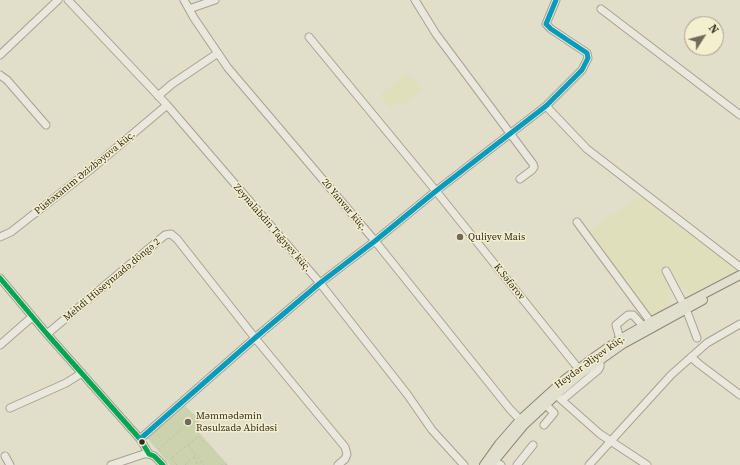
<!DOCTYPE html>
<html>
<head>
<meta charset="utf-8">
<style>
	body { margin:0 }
	#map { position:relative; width:740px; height:465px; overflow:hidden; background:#e1deca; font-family:"Source Serif 4",serif }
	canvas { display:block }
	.north { position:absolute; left:684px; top:16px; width:40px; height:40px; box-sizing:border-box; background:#f3efcf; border:1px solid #a7a188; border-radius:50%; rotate:54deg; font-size:11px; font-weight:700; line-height:16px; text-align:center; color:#342c1d }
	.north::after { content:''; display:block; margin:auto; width:14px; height:18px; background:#716a5a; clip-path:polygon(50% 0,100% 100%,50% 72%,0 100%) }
</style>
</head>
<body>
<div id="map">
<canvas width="740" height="465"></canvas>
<div class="north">N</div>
</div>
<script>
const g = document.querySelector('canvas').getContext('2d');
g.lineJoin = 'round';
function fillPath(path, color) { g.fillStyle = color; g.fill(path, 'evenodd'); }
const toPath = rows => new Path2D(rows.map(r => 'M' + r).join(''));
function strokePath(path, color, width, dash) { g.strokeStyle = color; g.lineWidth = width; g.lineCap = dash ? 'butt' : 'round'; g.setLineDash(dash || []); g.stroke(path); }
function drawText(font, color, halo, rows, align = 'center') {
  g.font = font + ' "Source Serif 4",serif'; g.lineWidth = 3; g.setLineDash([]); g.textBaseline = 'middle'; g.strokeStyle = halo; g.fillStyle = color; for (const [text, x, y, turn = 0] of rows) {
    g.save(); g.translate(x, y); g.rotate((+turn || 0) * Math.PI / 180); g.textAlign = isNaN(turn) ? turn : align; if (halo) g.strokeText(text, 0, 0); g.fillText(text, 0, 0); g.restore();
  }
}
const farmland = toPath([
	[407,73,422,90,401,106,398,102,390,108,380,95],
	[641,196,737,270,690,295,685,287,668,296,672,304,651,315,588,231]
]);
const green = toPath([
	[184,405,200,420,195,428,228,465,170,465,146,437]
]);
const path = toPath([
	[188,445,204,465],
	[158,450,186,425],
	[194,457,198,465],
	[222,464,222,465],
	[177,465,171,458,199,436,206,445],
	[185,465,196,455],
	[225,465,227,464]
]);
const minor = toPath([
	[68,0,167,105,320,283,407,394,432,430,464,465],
	[184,0,194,18,228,68,375,241,509,408,523,423],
	[415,0,436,34,533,164,534,167,532,170,520,179],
	[189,9,215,0],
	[601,9,740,115],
	[309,37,436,191,582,373],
	[0,55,58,0],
	[0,75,7,80,46,125],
	[158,96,172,84,218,53],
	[546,106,587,149,740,267],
	[577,222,653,325],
	[0,237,11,232,90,170,167,105],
	[666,271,686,309,697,338],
	[0,278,47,334,140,439,149,454,154,456,163,465],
	[47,334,165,235,171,234,177,239,255,338,345,447,347,454,345,459,338,465],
	[620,339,616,325,628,315,633,315,643,326],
	[0,345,32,317],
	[691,357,699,364,740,395],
	[556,395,600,434,647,465],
	[562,400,598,370,600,367,600,359],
	[10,408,66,383,82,373],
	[544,425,554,413,545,404],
	[140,439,255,338,320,283,375,241,436,191,546,106,582,70,588,58,587,53,551,29,546,24,556,0],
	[5,456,10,465],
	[494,461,501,465],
	[111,465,144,454,149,454],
	[517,465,533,445],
	[589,465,671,375,707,343,740,324]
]);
const major = toPath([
	[484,465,499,444,520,420,564,380,597,355,620,339,650,322,740,275],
	[491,465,524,425,556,395,582,373,623,344,703,300]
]);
const bus1 = toPath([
	[0,278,47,334,140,439,149,454,154,456,163,465]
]);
const bus2 = toPath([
	[140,439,255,338,320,283,375,241,436,191,546,106,582,70,588,58,587,53,551,29,546,24,556,0]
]);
const markers = [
	[460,237,4,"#716a5a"],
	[188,422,4,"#716a5a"],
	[142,442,3.5,"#342c1d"]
];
const streetNames = [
	["Püstəxanım Əzizbəyova küç.",85,173,-39],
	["20 Yanvar küç.",344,205,50],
	["Zeynalabdin Tağıyev küç.",272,228,49],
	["Mehdi Hüseynzadə döngə 2",112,280,-40],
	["K.Səfərov",509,282,51],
	["Heydər Əliyev küç.",590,362,-36]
];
const poiNames = [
	["Quliyev Mais",468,237],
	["Məmmədəmin",196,416],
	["Rəsulzadə Abidəsi",196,428]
];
fillPath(farmland, '#e0dfbb');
fillPath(green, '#cbd2ad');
strokePath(minor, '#a6a294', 9);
strokePath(major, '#8b887a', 10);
strokePath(path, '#c2bfb3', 1, [3, 2]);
strokePath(minor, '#eae8dc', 7);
strokePath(major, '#e1dfcd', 8);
strokePath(bus1, '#00a651', 5);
strokePath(bus2, '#059cbc', 5);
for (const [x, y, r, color] of markers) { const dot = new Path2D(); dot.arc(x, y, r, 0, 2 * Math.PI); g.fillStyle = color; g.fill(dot); strokePath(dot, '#f3efcf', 1.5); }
drawText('10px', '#342c1d', '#f3efcf', streetNames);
drawText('10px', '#342c1d', '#f3efcf', poiNames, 'left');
</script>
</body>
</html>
